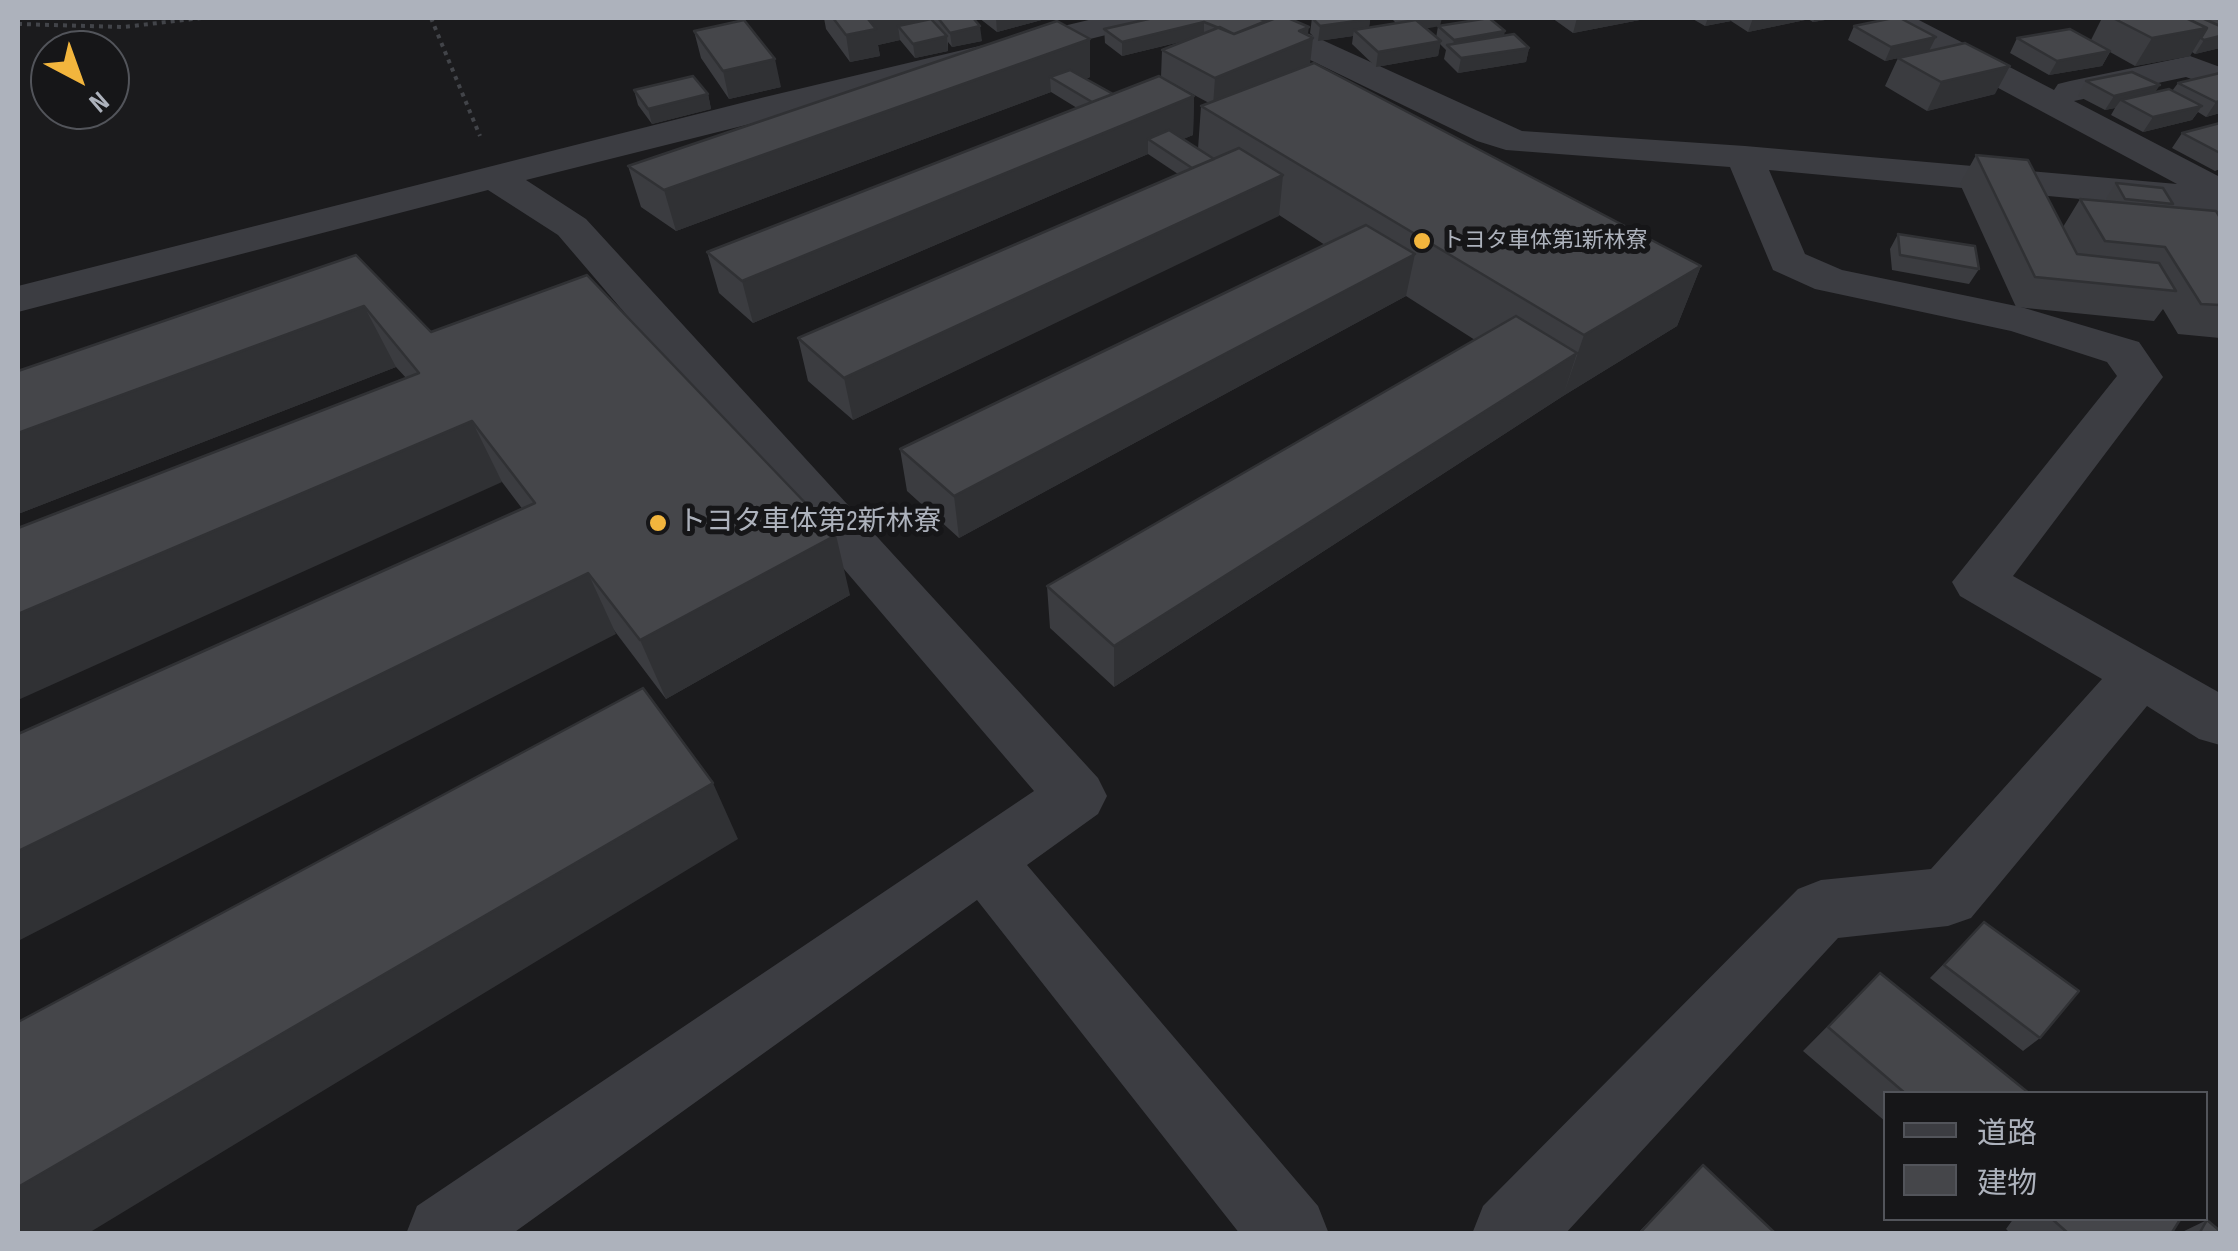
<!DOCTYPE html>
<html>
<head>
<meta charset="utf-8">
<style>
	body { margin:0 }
	#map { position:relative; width:2238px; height:1251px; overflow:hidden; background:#1b1b1d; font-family:"Sofia Sans Condensed","Noto Sans JP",sans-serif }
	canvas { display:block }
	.frame { position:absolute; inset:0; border:20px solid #adb2bc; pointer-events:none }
	.legend { position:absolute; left:1883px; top:1091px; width:325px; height:130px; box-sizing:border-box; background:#161618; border:2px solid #52545a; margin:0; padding:12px 18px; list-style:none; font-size:30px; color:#adb2bc }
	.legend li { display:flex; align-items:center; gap:20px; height:50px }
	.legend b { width:50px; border:2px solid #52545a }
	.north { position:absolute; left:30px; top:30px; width:100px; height:100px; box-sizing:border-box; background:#161618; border:2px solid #52545a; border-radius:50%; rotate:139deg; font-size:28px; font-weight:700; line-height:40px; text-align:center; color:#adb2bc }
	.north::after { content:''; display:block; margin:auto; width:35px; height:45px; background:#f2b53d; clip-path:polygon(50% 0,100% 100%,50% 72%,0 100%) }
</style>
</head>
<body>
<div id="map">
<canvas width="2238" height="1251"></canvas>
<div class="frame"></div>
<ul class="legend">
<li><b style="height:12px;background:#3c3d42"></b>道路</li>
<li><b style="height:28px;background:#45464a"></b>建物</li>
</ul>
<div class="north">N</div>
</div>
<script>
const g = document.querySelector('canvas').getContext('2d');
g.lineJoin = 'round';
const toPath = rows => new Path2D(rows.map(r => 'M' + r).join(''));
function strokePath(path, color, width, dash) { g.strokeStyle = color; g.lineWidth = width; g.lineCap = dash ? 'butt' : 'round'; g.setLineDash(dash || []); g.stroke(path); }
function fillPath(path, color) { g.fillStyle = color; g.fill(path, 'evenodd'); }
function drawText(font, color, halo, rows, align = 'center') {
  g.font = font + ' "Sofia Sans Condensed","Noto Sans JP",sans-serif'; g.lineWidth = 10; g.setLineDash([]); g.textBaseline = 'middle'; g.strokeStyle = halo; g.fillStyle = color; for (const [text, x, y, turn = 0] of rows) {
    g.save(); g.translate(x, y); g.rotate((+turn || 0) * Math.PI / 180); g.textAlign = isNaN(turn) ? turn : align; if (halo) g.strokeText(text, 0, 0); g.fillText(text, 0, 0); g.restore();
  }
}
const path = toPath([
	[431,18,480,136],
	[18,24,123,27,202,18]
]);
const minor = toPath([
	[1097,18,1151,18,1146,25,526,180,586,219,1098,778,1107,796,1098,814,1027,865,1318,1206,1329,1234,1240,1234,977,900,512,1234,406,1234,417,1206,1034,791,558,235,488,190,18,312,18,286,765,97,1097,18],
	[1233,18,1274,18,1522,131,1745,146,2177,184,1881,25,1876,18,1915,18,2054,90,2058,84,2070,81,2190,56,2220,67,2220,90,2186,77,2074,101,2220,177,2220,212,1769,170,1805,254,1842,270,2021,307,2139,342,2163,377,2013,576,2220,693,2220,745,2199,739,2147,706,1971,918,1948,926,1838,938,1565,1234,1472,1234,1483,1206,1798,889,1821,880,1931,869,2102,679,1960,596,1952,582,2117,376,2107,362,2011,331,1815,289,1773,270,1730,167,1506,150,1477,141,1238,25,1233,18]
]);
const wall = toPath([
	[824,18,973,18,982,41,952,47,948,42,948,51,915,58,900,40,878,45,880,56,850,62,826,29],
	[979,18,1049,18,997,32],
	[1153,18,1266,21,1308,36,1310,65,1701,266,1677,326,1563,396,1114,687,1050,628,1047,586,1475,340,1406,296,959,538,907,491,900,449,1325,245,1279,215,853,420,808,381,798,338,1178,174,1148,154,753,323,719,293,707,252,1077,108,1051,92,676,231,641,207,628,166,1090,39,1090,77,1086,79,1113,94,1194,96,1193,135,1183,139,1198,149,1201,106,1209,103,1161,77,1162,50,1184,41,1122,56,1105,43,1104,29],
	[1312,18,1370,20,1369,27,1396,23,1393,20,1393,18,1442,18,1426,29,1436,38,1438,26,1504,36,1529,48,1526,62,1458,73,1444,59,1446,50,1440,44,1438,56,1376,67,1352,44,1353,36,1318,41,1310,33],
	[1552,18,1650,18,1573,33],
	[1691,18,1837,18,1813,22,1806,18,1805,20,1748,32,1731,21,1705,26],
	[2102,18,2220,18,2220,48,2195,54,2192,52,2190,56,2135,66,2110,52,2102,66,2049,75,2010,53,2017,38,2091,40],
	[1854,26,1929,51,1885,61,1848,40],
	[694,31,781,87,729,99,701,58],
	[1898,58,1995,94,1927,111,1885,86],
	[2220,73,2220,113,2206,117,2198,112,2192,120,2143,132,2111,115,2115,108,2105,110,2078,96,2086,81,2155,92,2172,91,2178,83],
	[634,90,708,94,711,109,652,124,638,105],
	[2220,123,2220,169,2215,171,2172,148,2182,133],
	[1976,155,2063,227,2080,199,2108,202,2106,199,2116,183,2173,204,2170,207,2220,218,2220,338,2178,334,2163,309,2154,321,2016,307,1960,184],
	[1898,234,1979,269,1969,284,1892,270,1890,249],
	[356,255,431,332,850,595,666,699,502,482,396,367,18,514,18,371],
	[1984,922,2040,1038,2023,1051,1930,978],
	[1880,973,2030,1094,1886,1094,1886,1122,1803,1051],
	[1703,1165,1776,1234,1637,1234],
	[2014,1218,2181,1218,2171,1234,2011,1234,2006,1229],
	[2207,1220,2220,1234,2178,1234]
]);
const shadedWall = toPath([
	[874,18,931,18,932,33,898,26,900,40,878,45,880,56,850,62,846,35,868,19],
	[996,18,1049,18,997,32],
	[1364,18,1382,18,1370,20,1368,34,1354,30,1353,36,1318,41,1320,26],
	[1411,18,1442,18,1440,26,1408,32],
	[1577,18,1650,18,1573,33],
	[1708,18,1732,18,1731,21,1705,26],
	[1753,18,1806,18,1805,20,1748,32],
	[1815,18,1837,18,1813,22],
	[1204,22,1204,36,1122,56,1122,42],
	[980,26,982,41,952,47,950,33],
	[1309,27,1307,40,1313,38,1310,65,1213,106,1215,78],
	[2207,28,2190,56,2135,66,2152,38],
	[1505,31,1502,46,1452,50,1454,40],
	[947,36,948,51,915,58,913,44],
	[2220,36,2220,48,2195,54,2204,40],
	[1936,37,1929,51,1885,61,1891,47],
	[1090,39,1090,77,1066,86,1050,77,1051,92,676,231,664,190],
	[1441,41,1438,56,1376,67,1378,52],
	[1529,48,1526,62,1458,73,1461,58],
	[2110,51,2102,66,2049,75,2057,61],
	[775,59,781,87,729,99,723,71],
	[2010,66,1995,94,1927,111,1941,82],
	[2160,85,2150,100,2121,100,2115,108,2105,110,2114,96],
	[708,94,711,109,652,124,648,109],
	[1194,96,1193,135,1162,148,1148,139,1148,154,753,323,742,281],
	[2220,101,2220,113,2206,117,2216,102],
	[2202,106,2192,120,2143,132,2153,117],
	[1283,175,1279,216,853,420,844,378],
	[1415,254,1406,296,959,538,954,496],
	[1701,266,1677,326,1563,396,1584,335],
	[364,306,396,367,18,514,18,433],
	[1577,353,1563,396,1114,687,1114,646],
	[472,421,502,482,18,700,18,614],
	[836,535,850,595,666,699,640,640],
	[588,573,616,634,18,941,18,851],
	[713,783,738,839,87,1234,18,1234,18,1187]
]);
const building = toPath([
	[833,18,874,18,868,19,876,29,846,35,833,18],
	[938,18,973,18,980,26,950,33,938,18],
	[1153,18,1258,18,1266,21,1234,34,1204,22,1122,42,1104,29,1153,18],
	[1276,18,1288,18,1309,27,1299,31,1313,38,1215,78,1162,50,1220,27,1234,34,1276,18],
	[1312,18,1368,18,1370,19,1320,26,1312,18],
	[1489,18,1505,31,1454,40,1438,26,1489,18],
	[1893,18,1900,18,1936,37,1891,47,1854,26,1893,18],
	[2113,18,2186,18,2207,28,2152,38,2113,18],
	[2186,18,2202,18,2220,26,2220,36,2204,40,2201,38,2207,28,2186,18],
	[931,19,947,36,913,44,898,26,931,19],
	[744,20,775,59,723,71,694,31,744,20],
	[1416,20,1441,41,1378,52,1354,30,1416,20],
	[1057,21,1090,39,664,190,628,166,1057,21],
	[2070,29,2110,51,2057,61,2017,38,2070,29],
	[1514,34,1529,48,1461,58,1447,45,1514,34],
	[1965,43,2010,66,1941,82,1898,58,1965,43],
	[1314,63,1701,266,1584,335,1201,106,1314,63],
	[1070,70,1113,94,1092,102,1050,77,1070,70],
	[2132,72,2160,85,2114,96,2086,81,2132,72],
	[2220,73,2220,101,2216,102,2178,83,2220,73],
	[693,76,708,94,648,109,634,90,693,76],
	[1159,76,1194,96,742,281,707,252,1159,76],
	[2169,89,2202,106,2153,117,2121,100,2169,89],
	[2220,123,2220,153,2182,133,2220,123],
	[1169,130,1214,159,1192,168,1148,139,1169,130],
	[1239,148,1283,175,844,378,798,338,1239,148],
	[1976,155,2028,160,2077,254,2159,263,2176,291,2035,277,1976,155],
	[2116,183,2163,188,2173,204,2125,199,2116,183],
	[2080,199,2216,211,2220,218,2220,305,2201,304,2165,247,2105,241,2080,199],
	[1366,225,1415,254,954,496,900,449,1366,225],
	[1898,234,1975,246,1979,269,1900,255,1898,234],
	[356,255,431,332,587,275,836,535,640,640,588,573,18,851,18,734,535,503,472,421,18,614,18,528,419,373,364,306,18,433,18,371,356,255],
	[1516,316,1577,353,1114,646,1047,586,1516,316],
	[643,688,713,783,18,1187,18,1022,643,688],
	[1984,922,2079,991,2040,1038,1944,965,1984,922],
	[1880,973,2030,1094,1906,1094,1828,1027,1880,973],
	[1703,1165,1776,1234,1639,1234,1703,1165],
	[2051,1218,2181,1218,2171,1234,2069,1234,2051,1218],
	[2207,1220,2220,1231,2220,1234,2199,1234,2207,1220]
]);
const markers = [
	[1422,241,10,"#f2b53d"],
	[658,523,10,"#f2b53d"]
];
const farPoinames = [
	["トヨタ車体第1新林寮",1442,241]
];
const poiNames = [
	["トヨタ車体第2新林寮",678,523]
];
strokePath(path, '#424449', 4, [4, 5]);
fillPath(minor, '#3c3d42');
fillPath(wall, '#3b3c40');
fillPath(shadedWall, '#303134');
fillPath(building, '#45464a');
strokePath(building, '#303134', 2.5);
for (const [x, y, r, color] of markers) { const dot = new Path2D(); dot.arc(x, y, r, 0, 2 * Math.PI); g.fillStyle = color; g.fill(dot); strokePath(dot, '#161618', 4); }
drawText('22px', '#adb2bc', '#161618', farPoinames, 'left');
drawText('28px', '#adb2bc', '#161618', poiNames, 'left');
</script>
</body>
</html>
